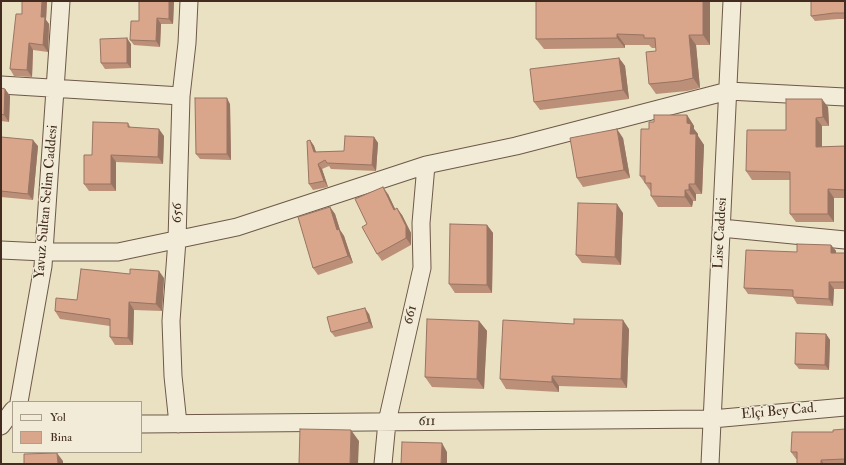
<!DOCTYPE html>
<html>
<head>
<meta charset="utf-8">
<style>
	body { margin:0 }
	#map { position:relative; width:846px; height:465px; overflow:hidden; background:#eae0c2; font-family:"IM FELL Double Pica",serif }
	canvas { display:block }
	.frame { position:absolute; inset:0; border:2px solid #432c1f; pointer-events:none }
	.legend { position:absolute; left:12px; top:401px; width:130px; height:52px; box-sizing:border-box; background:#f1ebd7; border:1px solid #ab9f8d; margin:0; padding:5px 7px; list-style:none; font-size:12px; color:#432c1f }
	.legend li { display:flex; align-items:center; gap:8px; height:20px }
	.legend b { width:20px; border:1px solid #ab9f8d }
</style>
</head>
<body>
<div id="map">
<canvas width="846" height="465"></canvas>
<div class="frame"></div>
<ul class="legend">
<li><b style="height:5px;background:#f1ebd7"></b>Yol</li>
<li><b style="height:11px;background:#d9a68c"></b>Bina</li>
</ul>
</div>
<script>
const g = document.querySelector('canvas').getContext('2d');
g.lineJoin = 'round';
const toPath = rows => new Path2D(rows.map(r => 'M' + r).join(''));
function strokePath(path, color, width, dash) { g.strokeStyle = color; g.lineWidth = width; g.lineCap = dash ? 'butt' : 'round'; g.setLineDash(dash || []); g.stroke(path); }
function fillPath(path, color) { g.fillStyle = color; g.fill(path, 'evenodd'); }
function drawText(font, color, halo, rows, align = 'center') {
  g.font = font + ' "IM FELL Double Pica",serif'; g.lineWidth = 3; g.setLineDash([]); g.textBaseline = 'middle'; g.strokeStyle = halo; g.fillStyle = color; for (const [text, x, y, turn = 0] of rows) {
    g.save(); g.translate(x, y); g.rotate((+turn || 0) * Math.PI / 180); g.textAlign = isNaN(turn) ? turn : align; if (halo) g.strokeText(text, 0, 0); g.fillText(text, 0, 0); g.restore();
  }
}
const minor = toPath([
	[1,85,181,96],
	[721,228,845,240],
	[1,250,44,252,118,252,237,227,426,165,516,146,728,91,845,97],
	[19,402,43,266,61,1],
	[141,424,712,419,845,407],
	[178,424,173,376,171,321,177,240,181,96,187,43,189,1],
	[1,426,13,410],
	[383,464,387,422,422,268,421,223,426,165],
	[710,464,732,1]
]);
const wall = toPath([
	[22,1,47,1,46,20,49,24,48,52,33,50,32,77,14,76,10,69,22,14],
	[174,1,173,24,161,24,160,47,134,45,130,40,139,21],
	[710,1,710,45,696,45,700,88,687,91,656,94,649,84,656,51,656,48,652,48,649,45,625,45,625,48,544,49,536,39],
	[845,1,845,19,838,19,815,21,811,16],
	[131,44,131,68,105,69,101,63],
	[619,58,625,66,629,99,540,110,534,102],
	[1,88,5,89,10,96,9,122,1,121],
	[230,104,231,160,200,159,196,154],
	[828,107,829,126,822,126,822,147,845,146,845,142,845,198,834,198,834,222,796,222,790,214,790,180,752,180,746,171,786,130],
	[687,115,694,126,694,129,698,134,698,136,704,145,702,194,696,194,696,201,693,201,692,207,658,207,651,196,651,192,640,176,649,129,654,122],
	[128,123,131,128,164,136,163,164,116,162,116,191,89,191,84,184,92,155],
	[1,137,38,146,33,200,1,197],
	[374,137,378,143,376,171,331,169,329,166,322,169,328,187,313,190,309,184,310,140,314,146,316,152,344,151],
	[623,138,630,178,583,187,577,178],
	[388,194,395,209,402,215,411,233,411,245,382,261,377,254,367,224],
	[330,207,335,214,340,230,344,236,353,263,318,275,313,268],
	[623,213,621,265,582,263,576,255],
	[487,225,493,233,492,293,455,293,449,284],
	[831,245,836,251,836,253,845,253,845,289,834,289,833,306,797,304,793,297,748,294,744,288,797,252],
	[164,278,162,311,134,310,133,345,115,345,110,337,110,326,60,319,55,311,77,300],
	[369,314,373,328,335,337,331,332],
	[479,321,487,331,484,389,432,387,425,377],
	[629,329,627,388,559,386,559,392,506,389,500,379],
	[826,334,830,340,829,370,799,369,795,364],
	[845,429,845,464,797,464,797,459,796,459,791,452,833,432]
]);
const shadedWall = toPath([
	[42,1,47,1,46,20,49,24,48,52,43,45,41,17],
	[169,1,174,1,173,24,169,19],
	[703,1,710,1,710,45,703,35],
	[157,18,161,24,160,47,156,41],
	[617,34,625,45,625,48,617,38],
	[689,35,696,45,700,88,693,78],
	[127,38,131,44,131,68,127,63],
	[29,43,33,50,32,77,27,70],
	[619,58,625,66,629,99,623,90],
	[5,89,10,96,9,122,4,115],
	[227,98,230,104,231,160,227,154],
	[822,99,828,107,829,126,823,117],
	[687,115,694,126,694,129,698,134,698,136,704,145,702,194,695,184,690,134,687,123],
	[816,118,822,126,822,156,816,147],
	[159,129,164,136,163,164,158,157],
	[617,129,623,138,630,178,624,170],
	[374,137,378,143,376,171,372,165],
	[33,140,38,146,33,200,28,194],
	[310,140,314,146,318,158,314,152],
	[111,155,116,162,116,191,111,184],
	[318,164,322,169,328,187,324,181],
	[689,184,696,194,696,201,689,190],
	[383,187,388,194,399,217,394,210],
	[828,189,834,198,834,222,828,214],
	[685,190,693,201,692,207,685,197],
	[617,204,623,213,621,265,615,257],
	[330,207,335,214,340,230,344,236,353,263,348,256,337,230],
	[397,208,402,215,411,233,411,245,406,238],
	[487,225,493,233,492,293,487,285],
	[831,245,836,251,836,260,831,253],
	[159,271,164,278,162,311,156,304],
	[829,282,834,289,833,306,829,299],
	[129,302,134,310,133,345,128,338],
	[365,308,369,314,373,328,369,322],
	[623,320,629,329,627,388,621,379],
	[479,321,487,331,484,389,477,379],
	[826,334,830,340,829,370,825,365],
	[552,376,559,386,559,392,552,382],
	[351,430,359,441,358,464,350,464],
	[442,443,447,452,447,464,441,464],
	[57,453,63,461,63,464,58,464],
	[821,460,824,464,821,464]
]);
const building = toPath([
	[22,1,42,1,41,17,45,17,43,45,29,43,27,70,10,69,16,14,22,14,22,1],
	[139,1,169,1,169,19,157,18,156,41,130,40,131,21,139,21,139,1],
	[536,1,703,1,703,35,689,35,693,78,680,81,649,84,646,52,656,51,655,38,644,38,644,35,617,34,617,38,536,39,536,1],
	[811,1,845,1,845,13,834,13,811,16,811,1],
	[127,38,127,63,101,63,100,39,127,38],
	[619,58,623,90,534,102,530,69,619,58],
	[1,88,5,89,4,115,1,114,1,88],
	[195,98,227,98,227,154,196,154,195,98],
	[786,99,822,99,823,117,816,118,816,147,845,146,845,142,845,190,828,189,828,214,790,214,790,172,746,171,747,130,786,130,786,99],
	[654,115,687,115,687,123,691,124,690,134,696,134,695,184,689,184,689,190,685,190,685,197,651,196,651,183,645,183,645,176,640,176,641,129,649,129,649,122,654,122,654,115],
	[93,122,128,123,128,127,159,129,158,157,111,155,111,184,84,184,84,155,92,155,93,122],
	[617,129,624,170,577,178,570,138,617,129],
	[345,136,374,137,372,165,327,163,325,160,318,164,324,181,309,184,307,141,310,140,314,152,344,151,345,136],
	[1,137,33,140,28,194,1,191,1,137],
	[383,187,394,210,397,208,406,226,406,238,377,254,362,227,367,224,355,199,383,187],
	[578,203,617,204,615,257,576,255,578,203],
	[330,207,337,230,339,229,348,256,313,268,298,217,330,207],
	[450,224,487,225,487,285,449,284,450,224],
	[797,244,831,245,831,253,845,253,845,282,829,282,829,299,793,297,793,290,744,288,746,250,797,252,797,244],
	[81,269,130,274,130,269,159,271,156,304,129,302,128,338,110,337,110,319,55,311,56,298,77,300,81,269],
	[365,308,369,322,331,332,327,317,365,308],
	[427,319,479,321,477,379,425,377,427,319],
	[574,319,623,320,621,379,552,376,552,382,500,379,503,320,574,324,574,319],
	[796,333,826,334,825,365,795,364,796,333],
	[300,429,351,430,350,464,299,464,300,429],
	[845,429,845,459,821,460,821,464,797,464,797,452,791,452,792,432,833,432,833,430,845,429],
	[402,442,442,443,441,464,401,464,402,442],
	[57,453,58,464,24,464,24,454,57,453]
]);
const streetNames = [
	["Yavuz Sultan Selim Caddesi",47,202,-85],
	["656",178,213,-89],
	["Lise Caddesi",721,233,-87],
	["661",411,315,-77],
	["Elçi Bey Cad.",779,412,-5],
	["611",427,422,-1]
];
strokePath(minor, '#6d5948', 19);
strokePath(minor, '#f1ebd7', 17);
fillPath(wall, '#bb8f78');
fillPath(shadedWall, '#987462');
fillPath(building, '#d9a68c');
strokePath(building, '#987462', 1);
drawText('14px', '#432c1f', '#f1ebd7', streetNames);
</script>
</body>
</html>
